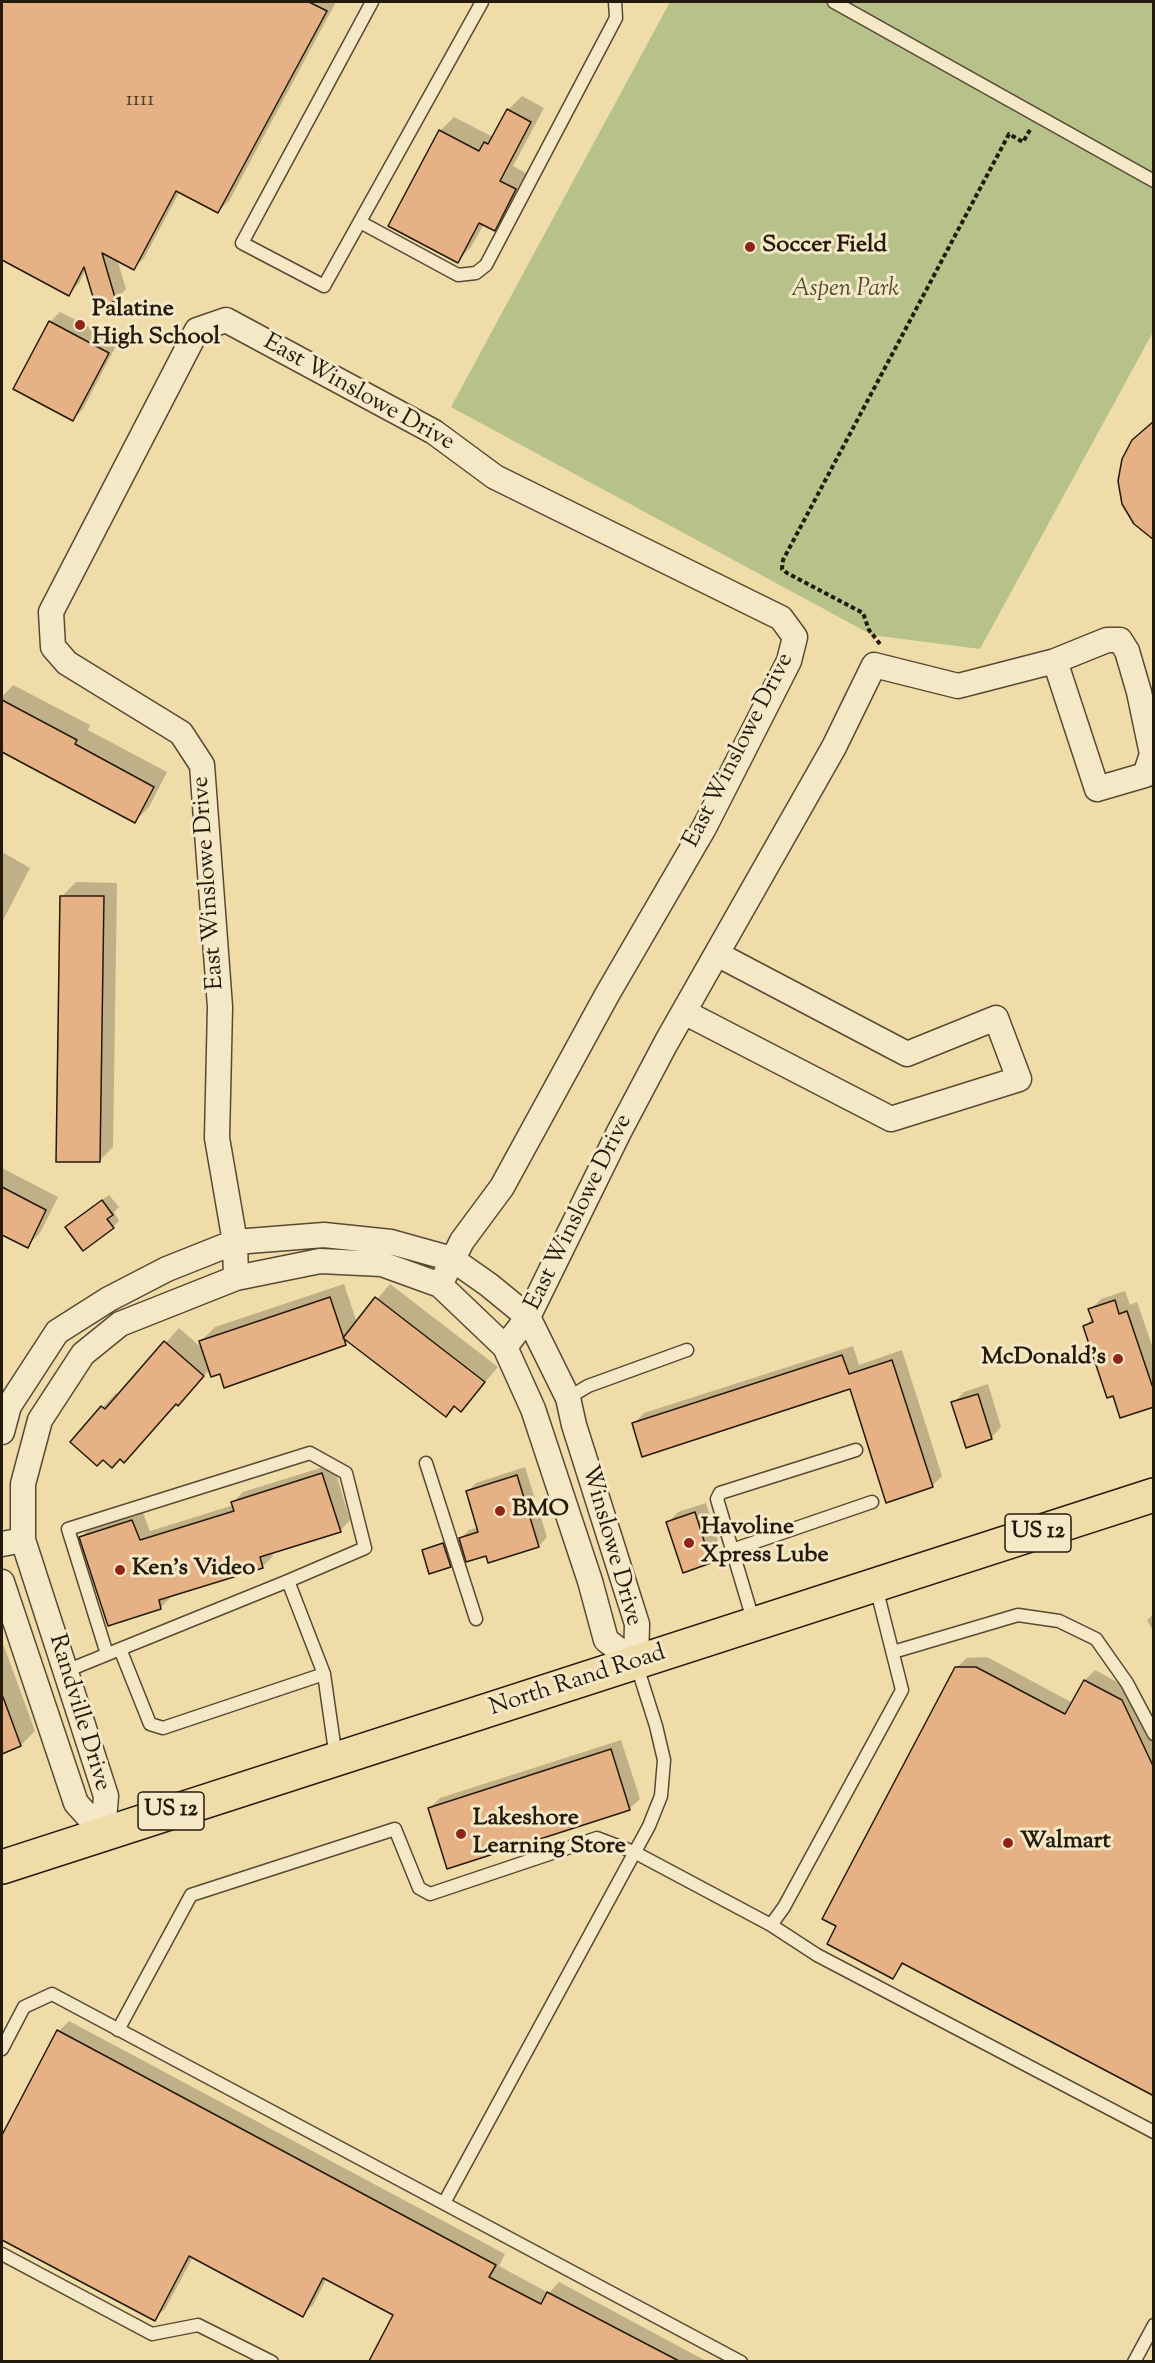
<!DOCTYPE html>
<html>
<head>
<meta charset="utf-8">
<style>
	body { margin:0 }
	#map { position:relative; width:1155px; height:2363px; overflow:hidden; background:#efdca9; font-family:"Sorts Mill Goudy",serif }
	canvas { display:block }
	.frame { position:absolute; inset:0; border:3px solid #241a0c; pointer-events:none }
</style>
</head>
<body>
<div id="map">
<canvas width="1155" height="2363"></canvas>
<div class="frame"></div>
</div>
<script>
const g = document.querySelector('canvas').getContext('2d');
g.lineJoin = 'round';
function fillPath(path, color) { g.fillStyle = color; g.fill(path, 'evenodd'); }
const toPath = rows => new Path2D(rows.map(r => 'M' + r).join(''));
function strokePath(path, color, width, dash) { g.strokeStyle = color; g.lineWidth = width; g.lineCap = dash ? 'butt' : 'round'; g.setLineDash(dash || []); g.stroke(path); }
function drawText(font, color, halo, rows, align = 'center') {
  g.font = font + ' "Sorts Mill Goudy",serif'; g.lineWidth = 6; g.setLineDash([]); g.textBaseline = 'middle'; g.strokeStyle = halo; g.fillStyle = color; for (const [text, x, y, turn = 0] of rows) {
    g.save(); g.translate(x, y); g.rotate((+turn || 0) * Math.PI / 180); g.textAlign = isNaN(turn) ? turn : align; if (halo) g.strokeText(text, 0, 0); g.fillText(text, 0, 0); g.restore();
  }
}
const green = toPath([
	[670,2,1153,2,1153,332,980,649,872,635,451,407]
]);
const shadow = toPath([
	[2,2,336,2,229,201,218,211,180,191,144,258,134,268,117,259,126,289,116,299,97,305,86,269,79,283,68,294,2,258],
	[522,96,544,108,513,166,529,175,508,215,494,229,484,224,471,247,458,261,440,131,454,117,491,136,497,130,508,110],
	[60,312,118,342,83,409,73,419,50,322],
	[13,685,90,725,88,730,167,772,149,807,135,821,2,750,2,697],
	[2,852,30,868,2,922],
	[76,882,117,883,113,1147,99,1161,62,896],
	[2,1168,58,1197,40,1233,27,1246,2,1233],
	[109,1195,119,1207,114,1212,119,1221,113,1227,74,1220],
	[344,1284,357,1323,390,1284,498,1367,461,1410,455,1405,446,1415,349,1340,345,1344,210,1369,178,1404,177,1402,120,1458,103,1458,72,1441,116,1393,119,1395,179,1328,203,1349,201,1341,215,1327],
	[1125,1291,1130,1305,1137,1302,1154,1351,1154,1405,1085,1326,1093,1318,1090,1310,1101,1299],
	[853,1346,859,1365,902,1350,942,1476,932,1486,851,1388,633,1424,644,1413],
	[988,1384,1001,1427,991,1438,953,1403,964,1392],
	[333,1464,350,1520,340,1531,272,1552,273,1556,263,1566,170,1595,170,1598,160,1608,81,1537,92,1527,142,1510,150,1531,234,1505,233,1502,243,1492],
	[525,1467,547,1537,539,1546,487,1554,460,1539,469,1530,479,1527,468,1491,476,1483],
	[706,1503,721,1551,711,1562,683,1571,668,1523,678,1512],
	[446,1541,453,1562,450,1565,423,1551],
	[1154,1614,1154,1633,1147,1620],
	[2,1641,35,1731,21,1745,4,1752,2,1746],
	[987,1657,1073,1703,1085,1680,1095,1670,1132,1690,1154,1736,1154,2094,905,1963,893,1977,956,1668,967,1658],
	[621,1740,640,1799,629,1809,429,1809,440,1798],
	[69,2021,505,2254,499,2266,549,2293,559,2282,708,2362,370,2362,395,2315,327,2278,313,2305,302,2315,193,2257,165,2309,154,2319,2,2238,2,2139,59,2031]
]);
const building = toPath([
	[2,2,309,2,327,11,218,213,176,191,134,270,102,253,116,301,96,307,84,267,69,296,2,260,2,2],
	[507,109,531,122,500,181,516,189,495,231,479,223,458,263,388,226,439,130,479,151,484,142,488,144,507,109],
	[49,321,109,353,73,421,13,389,49,321],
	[1154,421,1154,540,1134,524,1122,504,1118,481,1122,459,1132,440,1154,421],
	[2,700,77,740,75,744,154,787,135,823,2,752,2,700],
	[60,896,104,896,100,1162,56,1162,60,896],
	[2,1187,46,1210,28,1248,2,1235,2,1187],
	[102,1200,113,1215,107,1219,114,1228,83,1251,65,1227,102,1200],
	[330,1297,346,1345,224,1388,220,1374,211,1377,199,1341,330,1297],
	[375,1297,485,1382,461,1412,454,1406,446,1417,343,1338,375,1297],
	[1115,1300,1119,1314,1127,1311,1154,1391,1154,1407,1120,1418,1113,1396,1107,1398,1083,1326,1093,1322,1088,1309,1115,1300],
	[164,1341,204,1376,178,1406,176,1404,124,1463,120,1459,112,1468,103,1460,97,1466,70,1442,101,1406,105,1409,164,1341],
	[842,1355,849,1374,892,1360,933,1487,886,1503,850,1389,642,1457,632,1423,842,1355],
	[978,1394,992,1439,966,1448,951,1402,978,1394],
	[322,1473,341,1532,260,1557,263,1568,159,1600,161,1609,108,1626,79,1537,132,1520,140,1540,234,1511,231,1502,322,1473],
	[517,1475,539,1547,488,1563,486,1556,466,1562,459,1538,478,1532,466,1491,517,1475],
	[695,1512,711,1563,683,1573,666,1522,695,1512],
	[443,1543,451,1567,429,1574,422,1550,443,1543],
	[955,1667,976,1667,1065,1714,1084,1680,1122,1700,1154,1768,1154,2096,902,1963,893,1979,827,1944,836,1926,822,1919,955,1667],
	[3,1697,21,1746,2,1754,2,1698,3,1697],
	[611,1749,630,1810,447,1869,428,1808,611,1749],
	[57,2030,496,2265,489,2277,541,2304,547,2292,679,2361,369,2361,393,2315,323,2278,303,2317,189,2256,155,2321,2,2240,2,2135,57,2030]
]);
const path = toPath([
	[880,644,869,630,863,613,787,573,782,569,783,560,1009,134,1023,142,1031,128]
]);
const service = toPath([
	[372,2,242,243,324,286,482,2],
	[834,2,1154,181],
	[360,222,458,275,476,273,486,265,616,18,615,2],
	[568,1398,588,1386,687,1350],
	[426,1463,476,1619],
	[732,1550,872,1502],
	[754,1623,717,1499,720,1493,856,1450],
	[120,1649,150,1724,163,1728,324,1674],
	[893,1652,1018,1615,1059,1621,1096,1639,1127,1683,1154,1734],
	[107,1654,68,1529,310,1453,346,1473,365,1548,288,1581],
	[66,1671,288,1581,324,1674,336,1758],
	[771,1925,784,1907,902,1690,876,1587],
	[118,2030,191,1895,395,1829,419,1888,430,1894,597,1838,634,1852,771,1925,817,1955,1154,2132],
	[2,2049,24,2007,52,1994,741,2362],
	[444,2203,649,1826,661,1796,664,1760,656,1726,636,1663],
	[2,2254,152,2334,198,2325,272,2362],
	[1134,2362,1154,2325]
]);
const minor = toPath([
	[684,1012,891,1119,1019,1079,996,1018,907,1054,717,954],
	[236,1278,235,1242,217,1138,220,1007,202,765,181,733,67,663,53,647,51,612,197,330,226,320,434,432,495,477,781,618,795,637,789,661,704,828,608,993,502,1187,462,1241,440,1285],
	[505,1347,528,1317,619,1132,666,1043,834,747,874,665,958,686,1055,661,1097,789,1145,775,1152,754,1139,692,1127,651,1120,640,1107,640,1055,661],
	[2,1432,9,1406,57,1332,109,1299,167,1269,235,1242,324,1235,391,1242,452,1259,489,1285,528,1317,568,1398,574,1425,637,1624,636,1663],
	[2,1544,23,1540],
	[2,1582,76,1803,103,1833],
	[103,1833,106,1796,23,1540,23,1484,40,1420,83,1354,120,1324,236,1278,320,1261,382,1264,440,1285,505,1347,533,1409,590,1581,606,1640,636,1663]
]);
const primary = toPath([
	[2,1867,1154,1495]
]);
const markers = [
	[750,247,6,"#8f2418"],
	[80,325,6,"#8f2418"],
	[1118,1359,6,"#8f2418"],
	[500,1511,6,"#8f2418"],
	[689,1543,6,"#8f2418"],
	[120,1570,6,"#8f2418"],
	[461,1834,6,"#8f2418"],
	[1008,1843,6,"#8f2418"]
];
const numberNames = [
	["1111",140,101]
];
const shields = [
	[1038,1533,66],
	[171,1811,66]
];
const shieldNames = [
	["US 12",1038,1533],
	["US 12",171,1811]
];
const poiNames = [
	["Soccer Field",762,247],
	["Palatine",92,311],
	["High School",92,339],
	["McDonald's",1106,1359,"right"],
	["BMO",512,1511],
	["Havoline",701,1529],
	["Xpress Lube",701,1557],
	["Ken's Video",132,1570],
	["Lakeshore",473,1820],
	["Learning Store",473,1848],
	["Walmart",1020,1843]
];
const parkNames = [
	["Aspen Park",845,291]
];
const streetNames = [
	["East Winslowe Drive",358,394,29],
	["East Winslowe Drive",740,751,-63],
	["East Winslowe Drive",210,883,-94],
	["East Winslowe Drive",580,1213,-64],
	["Winslowe Drive",610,1546,74],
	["North Rand Road",578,1682,-18],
	["Randville Drive",78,1713,73]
];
fillPath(green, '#b7c18a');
fillPath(shadow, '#0003');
fillPath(building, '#e6b185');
strokePath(building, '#241a0c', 1.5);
strokePath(service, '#574a33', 15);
strokePath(minor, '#574a33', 27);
strokePath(primary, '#241a0c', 36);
strokePath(path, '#241a0c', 4, [4.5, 3]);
strokePath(service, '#f5e8c7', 12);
strokePath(minor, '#f5e8c7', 24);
strokePath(primary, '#efdca9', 33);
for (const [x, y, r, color] of markers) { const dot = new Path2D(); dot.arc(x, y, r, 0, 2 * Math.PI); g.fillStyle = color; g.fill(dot); strokePath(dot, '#f5e8c7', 2); }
drawText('21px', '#54402a', null, numberNames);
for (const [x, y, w] of shields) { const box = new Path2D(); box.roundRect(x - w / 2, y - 19, w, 38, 4.5); g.fillStyle = '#f5e8c7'; g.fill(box); strokePath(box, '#241a0c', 1.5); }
drawText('bold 22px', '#241a0c', null, shieldNames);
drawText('bold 24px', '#241a0c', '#f5e8c7', poiNames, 'left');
drawText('italic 24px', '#504c32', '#f5e8c7', parkNames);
drawText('24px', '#241a0c', '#f5e8c7', streetNames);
</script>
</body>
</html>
